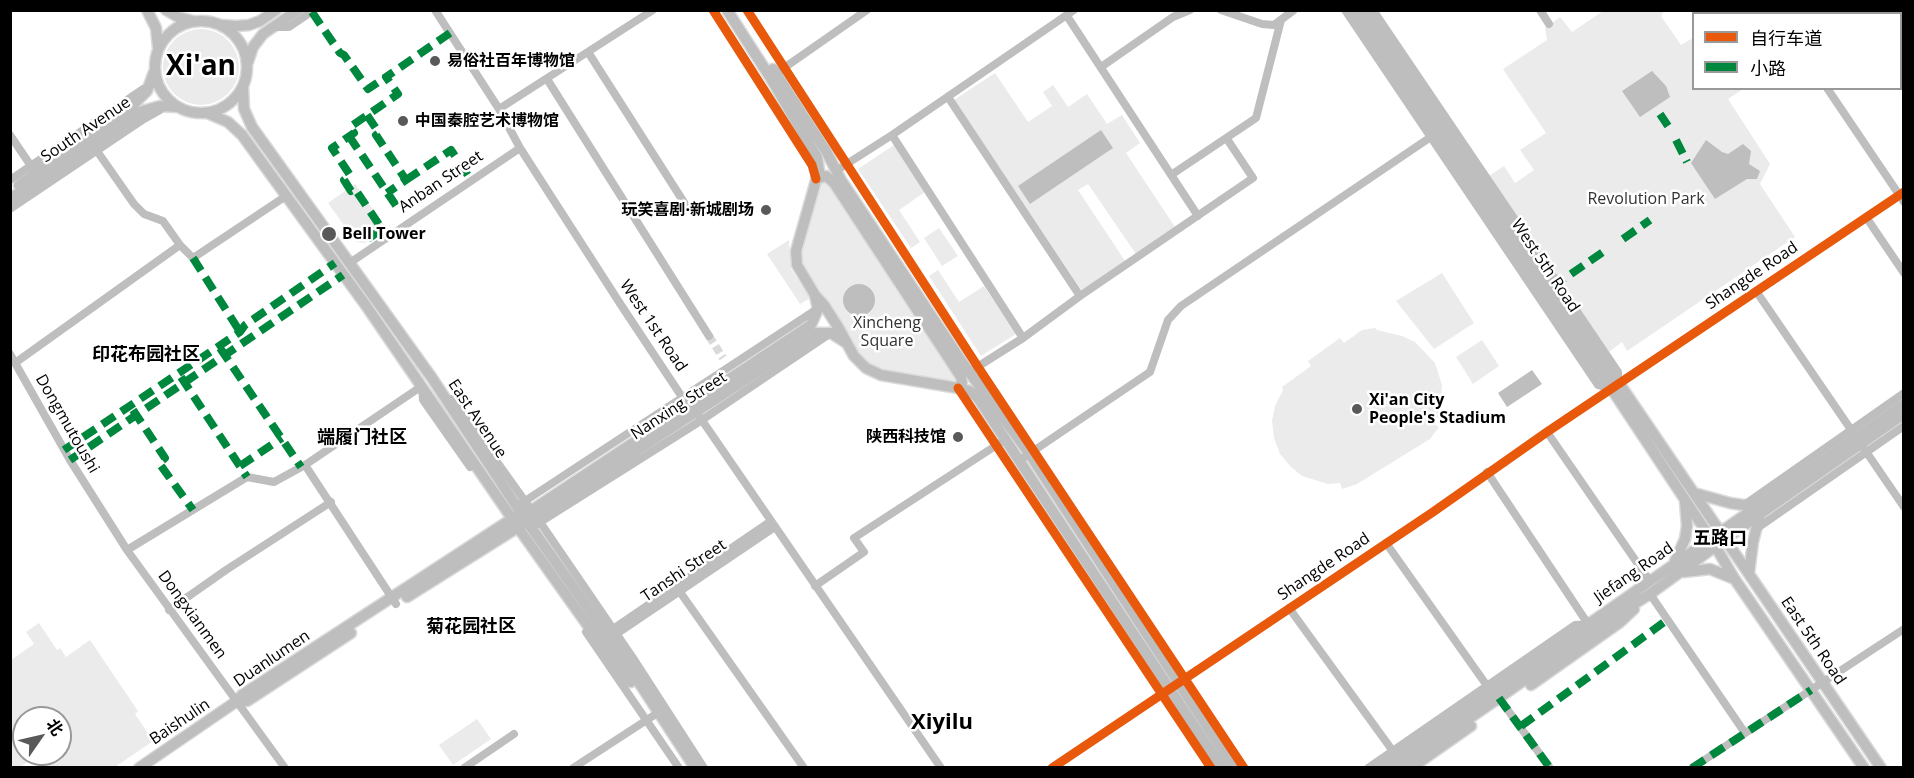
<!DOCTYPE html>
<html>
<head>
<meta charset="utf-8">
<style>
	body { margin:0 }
	#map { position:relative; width:1914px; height:778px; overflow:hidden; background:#fff; font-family:"Open Sans","Noto Sans SC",sans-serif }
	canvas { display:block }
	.frame { position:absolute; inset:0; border:12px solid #000; pointer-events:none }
	.legend { position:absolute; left:1692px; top:12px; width:210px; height:78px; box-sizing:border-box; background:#fff; border:2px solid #999; margin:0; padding:8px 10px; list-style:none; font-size:18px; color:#000 }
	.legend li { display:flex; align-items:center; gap:12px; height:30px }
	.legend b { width:30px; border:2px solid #999 }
	.north { position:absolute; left:12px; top:706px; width:60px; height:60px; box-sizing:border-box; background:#fff; border:2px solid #999; border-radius:50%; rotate:56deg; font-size:16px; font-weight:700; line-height:24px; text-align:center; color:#000 }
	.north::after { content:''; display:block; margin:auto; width:21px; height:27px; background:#595959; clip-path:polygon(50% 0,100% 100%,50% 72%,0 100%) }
</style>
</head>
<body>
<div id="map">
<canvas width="1914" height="778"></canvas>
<div class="frame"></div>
<ul class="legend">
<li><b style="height:8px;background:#e8590c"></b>自行车道</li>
<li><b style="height:8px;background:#00873e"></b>小路</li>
</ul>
<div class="north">北</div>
</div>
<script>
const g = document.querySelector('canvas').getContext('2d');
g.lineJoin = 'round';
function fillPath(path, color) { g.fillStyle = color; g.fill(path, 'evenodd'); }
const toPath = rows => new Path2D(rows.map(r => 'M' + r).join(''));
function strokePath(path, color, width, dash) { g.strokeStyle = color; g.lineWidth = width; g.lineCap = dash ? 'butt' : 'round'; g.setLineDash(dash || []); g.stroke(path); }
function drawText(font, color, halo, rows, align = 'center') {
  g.font = font + ' "Open Sans","Noto Sans SC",sans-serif'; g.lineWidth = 5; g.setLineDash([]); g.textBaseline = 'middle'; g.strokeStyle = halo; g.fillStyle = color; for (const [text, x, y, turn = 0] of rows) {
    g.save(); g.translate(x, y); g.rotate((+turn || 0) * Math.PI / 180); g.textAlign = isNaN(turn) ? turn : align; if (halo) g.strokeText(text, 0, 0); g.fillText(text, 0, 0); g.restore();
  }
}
const green = toPath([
	[1603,11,1664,11,1661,16,1681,45,1693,38,1694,88,1743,89,1728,99,1770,164,1760,184,1795,237,1627,351,1622,342,1609,352,1489,176,1504,166,1515,183,1534,170,1520,150,1546,133,1503,69,1547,40,1545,28,1560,17,1572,32],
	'163 67a38 38 0 1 1 76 0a38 38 0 1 1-76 0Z',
	[995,73,1028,122,1052,106,1043,92,1053,85,1068,107,1087,94,1107,124,1122,115,1140,143,1126,153,1175,227,1136,254,1088,184,1078,190,1125,261,1082,291,954,100],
	[894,145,925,192,899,210,920,242,911,248,858,169],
	[825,177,957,376,954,381,879,371,873,368,861,356,808,272,802,261,801,253,820,180],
	[355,184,387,229,365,243,356,242,328,203],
	[939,228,958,256,942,266,924,238],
	[789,240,791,269,810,298,800,304,767,254],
	[938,270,959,302,984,286,1016,334,981,356,929,276],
	[1442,273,1474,323,1434,349,1396,301],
	[1375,328,1377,330,1402,336,1415,342,1435,363,1442,385,1440,413,1434,424,1439,427,1430,439,1357,484,1342,489,1340,483,1328,484,1302,476,1291,467,1280,454,1274,438,1272,421,1275,406,1283,390,1282,387,1311,366,1308,361,1340,338,1344,343,1362,330],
	[1482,340,1499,366,1473,384,1456,357],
	[39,623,57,650,60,648,66,657,90,640,138,711,135,714,153,741,115,767,43,767,36,757,20,767,11,767,11,660,34,644,26,632],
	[24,718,60,718,60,754,24,754],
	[477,719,491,739,453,765,439,745]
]);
const water = toPath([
	[1652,71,1666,86,1670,97,1640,117,1622,91],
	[1101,130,1113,148,1030,204,1018,186],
	[1706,140,1722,152,1728,154,1743,144,1751,151,1749,164,1760,171,1757,179,1747,179,1715,199,1691,163],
	'843 300a16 16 0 1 1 32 0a16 16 0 1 1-32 0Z',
	[1532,370,1542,384,1507,407,1498,393]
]);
const minorTunnel = toPath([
	[709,336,723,358]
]);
const minor = toPath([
	[435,10,499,109,520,148,621,305,688,406,697,413,941,768],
	[713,10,812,165,816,178],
	[747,10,978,367,1244,768],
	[1221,10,1262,24,1274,25,1294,10],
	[1345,10,1598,385,1611,389],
	[1373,10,1618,372,1618,383],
	[1540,10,1549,24],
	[1775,10,1777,14],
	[1862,10,1864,14],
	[1881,14,1885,10],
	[1067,16,1198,216],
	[272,27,289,27,314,10],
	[588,52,685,204],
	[1101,67,1173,17,1190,10],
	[1900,68,1904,72],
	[781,70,867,10],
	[547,79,709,336],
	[1827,88,1904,202],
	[948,97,1080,296],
	[499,109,653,10],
	[10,135,31,166,35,169],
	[892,135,1023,338],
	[97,151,134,204,144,214,163,221,180,245,193,258,286,196],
	[842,167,892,135,1074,10],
	[1171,175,1256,118,1281,20],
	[10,180,143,89],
	[10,209,144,119,160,110],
	[1866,217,1904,273],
	[351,262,520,148],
	[1756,291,1904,507],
	[10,354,70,460,127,550,285,768],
	[15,363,180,245],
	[974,369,1023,338,1080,296,1253,178,1227,139],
	[422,387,423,400,470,467],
	[958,388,1211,768],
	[452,399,540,522,633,658,704,768],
	[1547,432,1649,580],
	[1020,460,1150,372,1168,320,1181,306,1450,124],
	[305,465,396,604],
	[522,503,817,309],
	[1744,505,1904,393],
	[537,524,702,420,831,333],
	[1756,529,1904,426],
	[1386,543,1490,690],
	[127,550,247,477,274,482,305,465,422,386],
	[815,586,864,552,854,538,1006,439],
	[680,592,804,768],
	[1650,594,1745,733],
	[1289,608,1395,754],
	[169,610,226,570,331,502],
	[610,631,771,521],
	[586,632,679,768],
	[612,637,775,527],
	[1499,698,1550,768],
	[464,768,514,734],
	[573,768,659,712],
	[1052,768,1433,512,1547,432,1904,192],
	[1368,768,1575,625,1588,624,1487,472],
	[1692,768,1904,629]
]);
const major = toPath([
	[147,10,156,28,158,47],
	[166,10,178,17,193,21],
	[727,10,770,77,817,157,819,170,796,251,797,265,815,295,824,305,838,327,854,356,866,368,881,375,958,388,970,391,978,398,1222,768],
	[1353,10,1615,394,1711,539,1734,578,1864,768],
	[1365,10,1881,768],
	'155 67a46 46 0 1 1 92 0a46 46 0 1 1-92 0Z',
	[222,25,236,26,249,25,260,21,276,10],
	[248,62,253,47,263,34,298,10],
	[773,69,826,151,841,180,964,365,1029,453,1234,768],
	[243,87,244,109,252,127,432,378,521,513,619,652,695,768],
	[207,113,228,122,242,135,367,307,522,533,596,637,606,647,631,682],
	[816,179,826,176,834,183,961,377,962,383,958,388],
	[19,185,134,104,147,91,154,72],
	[10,199,139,112,160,106,177,107],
	[1694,493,1730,503,1756,507],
	[1675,561,1685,539,1687,526,1685,501],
	[1684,572,1710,569,1732,578],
	[1749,573,1753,542,1760,514],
	[407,597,536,516,817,333,831,333,845,342],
	[1531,685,1619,623,1634,609],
	[237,701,247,701,351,633],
	[139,768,237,701,242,695,521,513,532,510,811,325,818,309,815,296],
	[1382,768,1904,404],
	[1397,768,1499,698,1615,616,1650,594,1760,514,1904,414],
	[1411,768,1471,726]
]);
const quiet = toPath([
	[312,12,340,53,344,55,368,89,386,77],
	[1660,114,1668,126],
	[367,115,379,133,376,135,406,180,387,193],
	[349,136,399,210],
	[1676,140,1687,162],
	[406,180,451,150,471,180],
	[368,239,382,229,355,189,351,191,344,180,350,175,332,148,354,133,350,127,398,94,386,77,450,33],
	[1623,239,1650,220],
	[193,258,242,335],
	[1552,287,1603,252],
	[220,348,301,467],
	[181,377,247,477],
	[133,410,165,458,159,463,193,510],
	[64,450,240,332,245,325,335,263],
	[70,460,343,275],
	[240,466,282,438],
	[1499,698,1550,768],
	[1521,726,1667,620],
	[1692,768,1811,690]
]);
const cycleway = toPath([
	[713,10,812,165,816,179],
	[747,10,978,367,1244,768],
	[958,388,1211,768],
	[1052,768,1433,512,1547,432,1904,192]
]);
const markers = [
	[435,61,6,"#595959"],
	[403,121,6,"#595959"],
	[766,210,6,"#595959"],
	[329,234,8,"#595959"],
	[1357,409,6,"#595959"],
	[958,437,6,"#595959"]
];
const poiNames = [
	["易俗社百年博物馆",447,61],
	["中国秦腔艺术博物馆",415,121],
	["玩笑喜剧·新城剧场",754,210,"right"],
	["Bell Tower",342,234],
	["Xi'an City",1369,400],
	["People's Stadium",1369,418],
	["陕西科技馆",946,437,"right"]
];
const streetNames = [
	["South Avenue",86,130,-34],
	["Anban Street",441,182,-34],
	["West 5th Road",1545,266,56],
	["Shangde Road",1752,276,-34],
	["West 1st Road",653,326,56],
	["Nanxing Street",679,406,-33],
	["East Avenue",477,419,56],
	["Dongmutoushi",67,424,60],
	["Shangde Road",1324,567,-34],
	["Tanshi Street",684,571,-34],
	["Jiefang Road",1634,573,-35],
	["Dongxianmen",192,615,54],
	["East 5th Road",1813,641,56],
	["Duanlumen",272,659,-34],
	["Baishulin",180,722,-34]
];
const parkNames = [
	["Revolution Park",1646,199],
	["Xincheng",887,323],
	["Square",887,341]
];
const neighbourhoodNames = [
	["印花布园社区",146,355],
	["端履门社区",362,438],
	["五路口",1720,539],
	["菊花园社区",471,627]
];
const districtNames = [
	["Xiyilu",942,723]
];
const townNames = [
	["Xi'an",201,67]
];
fillPath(green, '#ebebeb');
fillPath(water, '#bebebe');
strokePath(minorTunnel, '#d9d9d9', 8, [8, 4]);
strokePath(major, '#dbdbdb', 13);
strokePath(minor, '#bebebe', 8);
strokePath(major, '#bebebe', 10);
strokePath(quiet, '#00873e', 8, [15, 8]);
strokePath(cycleway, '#e8590c', 9);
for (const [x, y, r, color] of markers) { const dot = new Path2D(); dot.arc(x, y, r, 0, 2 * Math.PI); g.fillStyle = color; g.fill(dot); strokePath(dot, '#fff', 2); }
drawText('bold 16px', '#000', '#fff', poiNames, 'left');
drawText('16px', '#000', '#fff', streetNames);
drawText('16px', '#323232', '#fff', parkNames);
drawText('bold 18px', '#000', '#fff', neighbourhoodNames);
drawText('bold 22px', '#000', '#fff', districtNames);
drawText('bold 28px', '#000', '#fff', townNames);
</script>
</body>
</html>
